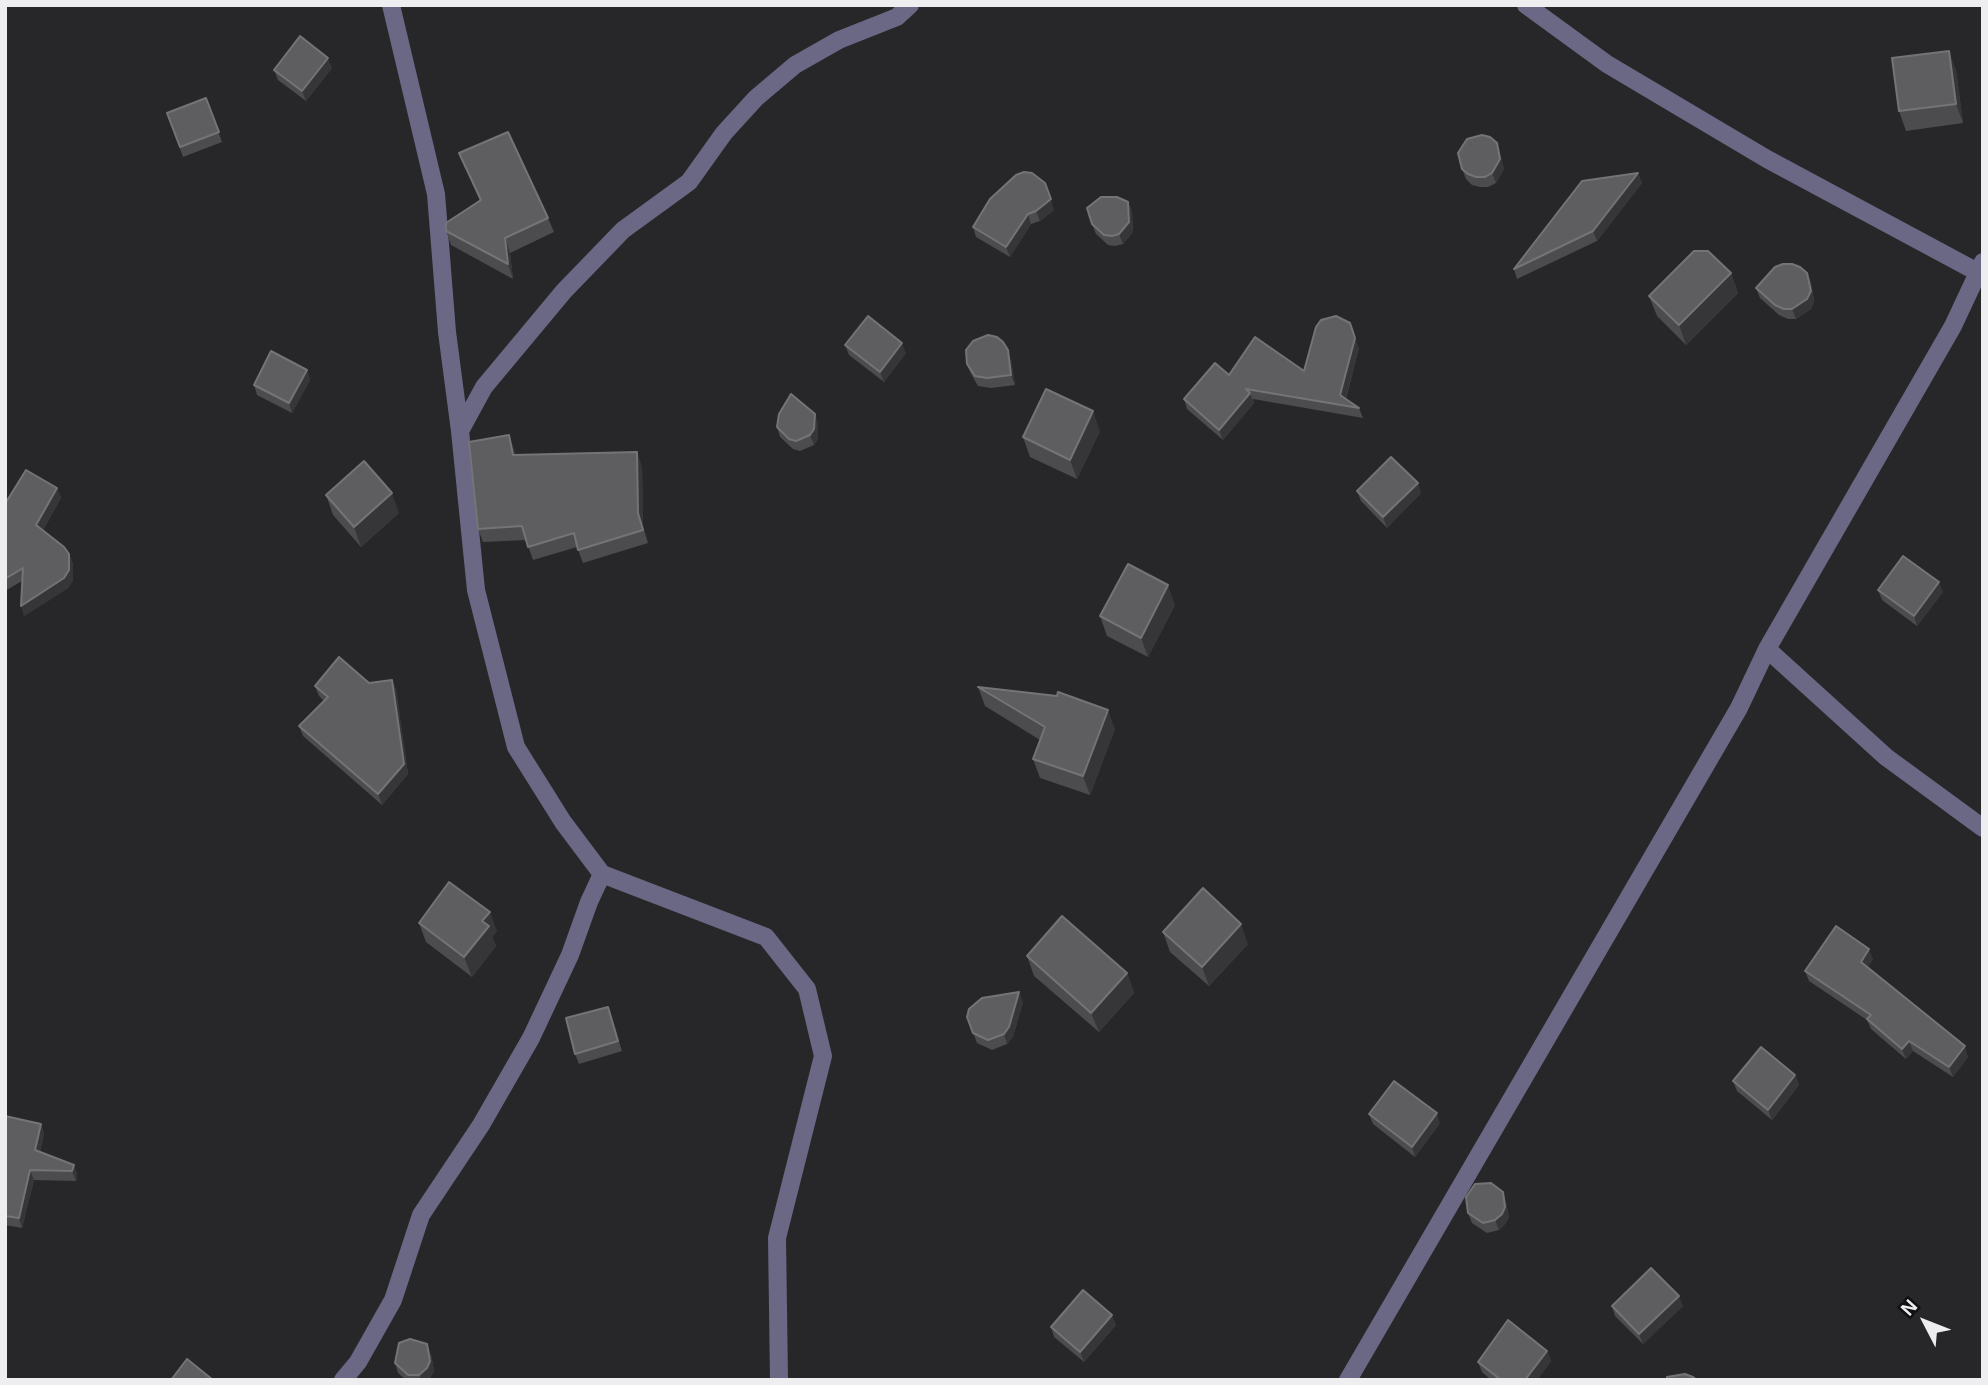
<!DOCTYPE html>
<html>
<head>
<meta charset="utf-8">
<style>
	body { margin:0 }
	#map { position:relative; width:1988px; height:1385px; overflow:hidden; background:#27272a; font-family:Helvetica,sans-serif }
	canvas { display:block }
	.frame { position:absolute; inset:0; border:7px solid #eeeef0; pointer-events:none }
	.north { position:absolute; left:1890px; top:1287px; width:70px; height:70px; -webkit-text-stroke:5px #101011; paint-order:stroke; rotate:312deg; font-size:19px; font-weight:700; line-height:28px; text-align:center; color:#eeeef0 }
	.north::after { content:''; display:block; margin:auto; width:24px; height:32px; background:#eeeef0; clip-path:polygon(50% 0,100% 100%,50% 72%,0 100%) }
</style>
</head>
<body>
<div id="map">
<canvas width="1988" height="1385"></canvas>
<div class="frame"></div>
<div class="north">N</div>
</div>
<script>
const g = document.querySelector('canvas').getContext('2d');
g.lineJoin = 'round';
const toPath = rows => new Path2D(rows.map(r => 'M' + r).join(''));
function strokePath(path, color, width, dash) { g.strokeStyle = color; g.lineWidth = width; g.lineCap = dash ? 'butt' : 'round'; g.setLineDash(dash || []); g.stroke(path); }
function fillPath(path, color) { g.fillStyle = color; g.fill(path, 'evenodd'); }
const street = toPath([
	[1526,5,1607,64,1767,159,1983,275],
	[460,431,484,387,564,291,623,230,689,182,724,133,756,98,795,65,839,40,897,17,910,5],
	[1767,649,1886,757,1983,828],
	[602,874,766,937,807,989,823,1056,777,1238,779,1380],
	[343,1380,358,1362,393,1300,421,1215,481,1125,531,1038,570,955,589,902,602,874,563,822,516,747,476,590,460,431,447,332,436,194,391,5],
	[1348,1380,1739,708,1767,649,1953,326,1983,262]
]);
const wall = toPath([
	[332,68,306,101,278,80,274,70],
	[1956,70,1963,123,1906,131,1899,111],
	[206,98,222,142,183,157,167,113],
	[1497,143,1504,169,1496,183,1488,187,1480,187,1472,185,1466,179,1462,169],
	[459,153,548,218,554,232,510,253,513,279,451,245,446,231,480,201],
	[1024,172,1054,210,1040,221,1031,224,1010,257,976,237,973,227],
	[1638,173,1642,183,1597,241,1517,279,1514,269],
	[1128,202,1132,212,1133,232,1123,244,1115,246,1108,245,1096,234,1092,224],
	[1731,273,1738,293,1686,345,1657,316,1649,296],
	[1807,273,1811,283,1814,301,1811,309,1796,319,1788,319,1779,315,1760,298,1756,288],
	[845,345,906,353,884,382,849,355],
	[1359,348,1346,399,1359,408,1363,418,1253,399,1254,403,1223,440,1187,409,1184,399,1229,375,1304,371],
	[1011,360,1015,385,991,388,978,386,971,374,967,364],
	[307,370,310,380,292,413,257,395,254,385],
	[815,414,818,424,818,439,814,445,800,451,793,449,780,437,777,427],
	[1100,431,1077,479,1030,457,1023,437],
	[514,448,515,455,642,466,643,526,648,543,583,563,577,547,533,560,526,540,483,542,478,529],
	[1418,483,1421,493,1387,528,1361,501,1357,491],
	[57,488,61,498,43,530,69,554,73,564,73,580,68,588,24,616,22,581,5,591,5,504],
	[326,495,399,513,361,547,333,515],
	[1878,590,1943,592,1917,626,1882,600],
	[1175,605,1148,657,1107,636,1100,616],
	[392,680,396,690,408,774,382,805,303,736,299,726,324,701,319,696,315,686,369,683],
	[978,687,1057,696,1115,729,1090,795,1040,778,1033,759,1040,740,985,706],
	[419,923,497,931,492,937,496,946,472,977,426,942],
	[1163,932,1248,944,1209,986,1170,952],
	[1027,956,1127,973,1134,993,1099,1032,1034,976],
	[1873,959,1868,967,1968,1057,1953,1077,1913,1051,1906,1059,1871,1029,1867,1020,1809,981,1805,971],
	[1023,1002,1013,1037,1007,1044,992,1050,977,1043,967,1017],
	[608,1007,622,1051,579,1064,575,1054],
	[1795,1075,1799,1085,1772,1120,1737,1091,1733,1081],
	[1369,1114,1440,1123,1415,1157,1373,1124],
	[5,1116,41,1124,44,1134,40,1152,74,1165,77,1175,76,1181,34,1180,22,1228,5,1225],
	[1503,1192,1506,1202,1509,1217,1505,1224,1499,1230,1487,1233,1472,1223,1468,1213],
	[1612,1306,1683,1306,1643,1344,1615,1316],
	[1116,1325,1084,1362,1054,1337,1051,1327],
	[1547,1351,1551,1361,1537,1380,1491,1380,1482,1372,1478,1362],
	[431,1354,434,1371,429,1380,406,1380,398,1373,395,1363]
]);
const shadedWall = toPath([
	[1949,51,1956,70,1963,123,1956,104],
	[328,58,332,68,306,101,302,91],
	[1497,143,1504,169,1496,183,1492,173],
	[1638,173,1642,183,1597,241,1593,231],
	[1051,199,1054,210,1040,221,1036,211],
	[1128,202,1132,212,1133,232,1123,244,1119,234],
	[1028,214,1031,224,1010,257,1006,247],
	[505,238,510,253,513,279,508,264],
	[1731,273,1738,293,1686,345,1679,325],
	[1807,273,1811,283,1814,301,1811,309,1796,319,1792,309],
	[1350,323,1359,348,1344,405,1340,395],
	[902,343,906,353,884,382,880,372],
	[1008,350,1011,360,1015,385,1011,375],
	[307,370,310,380,292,413,289,403],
	[1250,393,1254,403,1223,440,1219,430],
	[1093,411,1100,431,1077,479,1070,460],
	[815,414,818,424,818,439,814,445,810,435],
	[509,435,514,448,518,469,513,455],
	[637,452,642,466,643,526,648,543,638,513],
	[1418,483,1421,493,1387,528,1383,517],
	[57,488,61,498,40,535,36,525],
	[392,493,399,513,361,547,354,527],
	[69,554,73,564,73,580,68,588,24,616,21,606],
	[1939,582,1943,592,1917,626,1914,616],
	[1168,585,1175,605,1148,657,1141,638],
	[392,680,396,690,408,774,382,805,378,794],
	[1108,710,1115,729,1090,795,1083,776],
	[490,912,497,931,492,937,496,946,472,977,464,957,482,921],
	[1241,924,1248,944,1209,986,1202,967],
	[1869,949,1873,959,1865,972,1861,962],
	[1127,973,1134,993,1099,1032,1091,1013],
	[1019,992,1023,1002,1013,1037,1007,1044,1004,1034],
	[1909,1041,1913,1051,1906,1059,1902,1049],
	[1965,1046,1968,1057,1953,1077,1949,1067],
	[1795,1075,1799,1085,1772,1120,1768,1110],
	[1437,1113,1440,1123,1415,1157,1412,1147],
	[41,1124,44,1134,38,1160,35,1150],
	[74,1165,77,1175,76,1181,72,1171],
	[30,1170,34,1180,22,1228,19,1218],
	[1503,1192,1506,1202,1509,1217,1505,1224,1499,1230,1495,1220],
	[1679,1296,1683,1306,1643,1344,1639,1334],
	[1112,1315,1116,1325,1084,1362,1080,1352],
	[427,1344,431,1354,434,1371,429,1380,421,1380,419,1375],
	[1547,1351,1551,1361,1537,1380,1525,1380]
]);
const building = toPath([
	[300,36,328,58,302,91,274,70,300,36],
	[1949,51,1956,104,1899,111,1892,58,1949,51],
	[206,98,219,132,180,147,167,113,206,98],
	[508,132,548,218,505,238,508,264,446,231,446,223,481,200,459,153,508,132],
	[1482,135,1490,137,1497,143,1500,159,1492,173,1485,177,1476,177,1468,174,1462,169,1458,153,1467,139,1482,135],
	[1024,172,1032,173,1045,183,1051,199,1036,211,1028,214,1006,247,973,227,990,199,1016,175,1024,172],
	[1638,173,1593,231,1514,269,1582,181,1638,173],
	[1101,197,1117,197,1128,202,1129,222,1119,234,1112,236,1104,235,1092,224,1087,208,1101,197],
	[1694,251,1708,251,1731,273,1679,325,1649,296,1694,251],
	[1783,264,1792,264,1800,267,1807,273,1811,291,1807,299,1792,309,1784,309,1775,305,1756,288,1775,267,1783,264],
	[868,316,902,343,880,372,845,345,868,316],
	[1336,316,1350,323,1355,338,1340,395,1359,408,1246,389,1250,393,1219,430,1184,399,1215,363,1229,375,1255,337,1304,371,1316,327,1321,320,1336,316],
	[988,335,997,337,1003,342,1008,350,1011,375,987,378,975,376,967,364,966,350,973,341,988,335],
	[271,351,307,370,289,403,254,385,271,351],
	[1046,389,1093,411,1070,460,1023,437,1046,389],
	[791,394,815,414,814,429,810,435,796,441,789,439,777,427,779,414,791,394],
	[509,435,513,455,637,452,638,513,643,530,578,550,574,533,528,547,522,526,478,529,469,442,509,435],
	[1391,457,1418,483,1383,517,1357,491,1391,457],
	[364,461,392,493,354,527,326,495,364,461],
	[26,470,57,488,36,525,64,547,69,554,69,570,64,578,21,606,23,568,5,579,5,504,26,470],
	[1903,556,1939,582,1914,616,1878,590,1903,556],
	[1128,564,1168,585,1141,638,1100,616,1128,564],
	[339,657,369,683,392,680,404,764,378,794,299,726,328,697,315,686,339,657],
	[978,687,1057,696,1058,692,1108,710,1083,776,1033,759,1045,727,978,687],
	[449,882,490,912,482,921,489,926,464,957,419,923,449,882],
	[1203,888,1241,924,1202,967,1163,932,1203,888],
	[1062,916,1127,973,1091,1013,1027,956,1062,916],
	[1836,926,1869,949,1861,962,1965,1046,1949,1067,1909,1041,1902,1049,1867,1019,1871,1015,1805,971,1836,926],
	[1019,992,1009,1027,1004,1034,988,1040,973,1033,967,1017,969,1009,982,998,1019,992],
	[608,1007,618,1041,575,1054,566,1018,608,1007],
	[1761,1047,1795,1075,1768,1110,1733,1081,1761,1047],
	[1394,1081,1437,1113,1412,1147,1369,1114,1394,1081],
	[5,1116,41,1124,35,1150,74,1165,72,1171,30,1170,19,1218,5,1216,5,1116],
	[1491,1183,1503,1192,1505,1207,1502,1214,1495,1220,1483,1223,1468,1213,1466,1197,1475,1184,1491,1183],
	[1651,1268,1679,1296,1639,1334,1612,1306,1651,1268],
	[1083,1290,1112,1315,1080,1352,1051,1327,1083,1290],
	[1508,1320,1547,1351,1525,1380,1501,1380,1478,1362,1508,1320],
	[410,1339,427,1344,430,1361,427,1368,419,1375,408,1375,395,1363,399,1343,410,1339],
	[187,1359,213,1380,171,1380,187,1359],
	[1685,1374,1693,1377,1697,1380,1667,1380,1667,1377,1685,1374]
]);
strokePath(street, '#6a6884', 18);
fillPath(wall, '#4c4c4f');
fillPath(shadedWall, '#363639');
fillPath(building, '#5e5e60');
strokePath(building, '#747477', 2);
</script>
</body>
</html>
